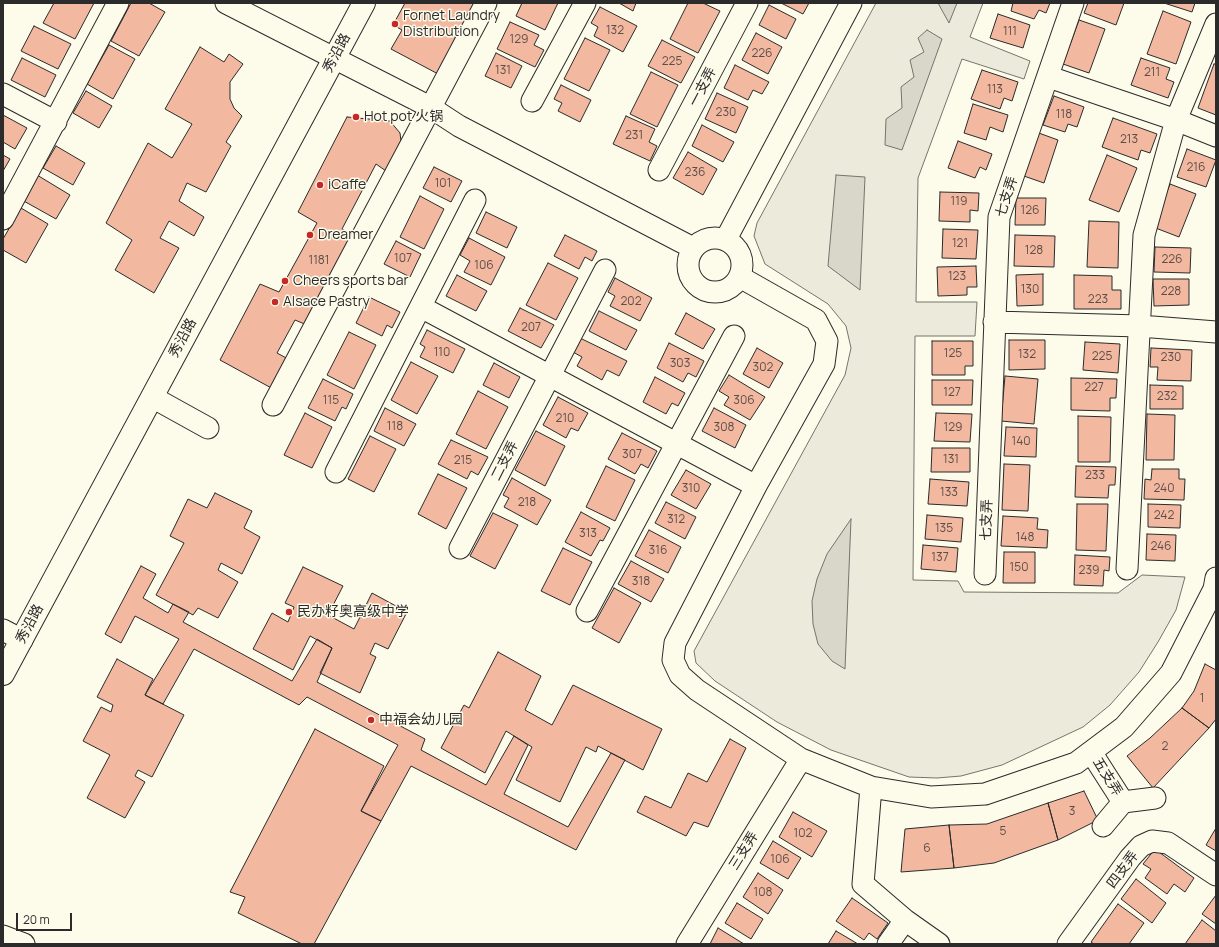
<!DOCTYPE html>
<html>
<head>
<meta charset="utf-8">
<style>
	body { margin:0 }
	#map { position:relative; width:1219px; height:947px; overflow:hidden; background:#fdfbea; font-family:Manrope,sans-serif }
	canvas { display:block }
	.frame { position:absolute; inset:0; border:4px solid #2b2b2b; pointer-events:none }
	.scale { position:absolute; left:16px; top:913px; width:56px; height:18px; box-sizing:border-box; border:2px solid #2b2b2b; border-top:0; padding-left:5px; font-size:12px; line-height:14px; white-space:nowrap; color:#2b2b2b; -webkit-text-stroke:3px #fdfbea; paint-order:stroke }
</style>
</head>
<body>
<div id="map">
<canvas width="1219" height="947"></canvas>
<div class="frame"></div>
<div class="scale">20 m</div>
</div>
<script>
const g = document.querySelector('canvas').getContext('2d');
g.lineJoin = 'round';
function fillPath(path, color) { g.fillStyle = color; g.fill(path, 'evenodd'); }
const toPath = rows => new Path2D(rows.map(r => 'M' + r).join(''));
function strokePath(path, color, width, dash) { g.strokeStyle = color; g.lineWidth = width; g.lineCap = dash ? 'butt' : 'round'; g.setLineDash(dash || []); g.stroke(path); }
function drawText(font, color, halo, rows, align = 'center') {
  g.font = font + ' Manrope,"Noto Sans SC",sans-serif'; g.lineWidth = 3; g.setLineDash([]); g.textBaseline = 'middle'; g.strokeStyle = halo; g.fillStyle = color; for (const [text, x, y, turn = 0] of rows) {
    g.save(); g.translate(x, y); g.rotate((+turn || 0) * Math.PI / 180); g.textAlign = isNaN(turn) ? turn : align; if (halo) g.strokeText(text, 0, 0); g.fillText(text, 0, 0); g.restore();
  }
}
const green = toPath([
	[876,3,983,3,970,37,1030,61,1024,79,962,59,918,178,916,302,977,302,975,336,915,336,913,580,958,581,964,592,1118,593,1142,575,1185,577,1176,610,1158,642,1139,672,1110,705,1083,727,1002,765,961,776,937,778,909,777,831,750,777,722,715,681,696,663,694,651,845,375,851,348,846,326,828,304,765,264,754,236,757,223,876,3]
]);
const water = toPath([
	[938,3,957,3,949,23,938,3],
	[927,30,942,39,902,150,885,145,886,119,902,108,901,87,914,77,910,60,924,52,918,38,927,30],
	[836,175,865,177,860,290,828,266,836,175],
	[851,519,845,669,832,661,818,644,813,624,812,601,817,579,827,554,851,519]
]);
const building = toPath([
	[54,3,94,3,75,39,43,23,54,3],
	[131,3,149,3,165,12,139,56,111,41,131,3],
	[405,3,481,3,440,75,391,49,402,30,393,25,405,3],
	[522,3,558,3,545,30,516,16,522,3],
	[619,3,636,3,633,11,619,3],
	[688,3,703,3,720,11,698,53,670,39,688,3],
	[781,3,809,3,803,14,781,3],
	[1013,3,1050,3,1046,13,1039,10,1034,19,1011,11,1013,3],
	[1088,3,1124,3,1116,25,1084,13,1088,3],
	[1164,3,1195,3,1192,12,1164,3],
	[769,5,796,19,786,39,759,25,769,5],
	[600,7,637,26,623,52,594,36,598,27,591,23,600,7],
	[1163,11,1191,22,1176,64,1147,54,1163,11],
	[998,14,1030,25,1023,48,990,38,998,14],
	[1079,20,1105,29,1089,73,1063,64,1079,20],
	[510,22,539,35,534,45,544,50,535,67,497,49,510,22],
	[34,26,71,44,58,69,21,51,34,26],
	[756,33,782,47,768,74,742,60,756,33],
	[585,38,610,50,589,91,564,79,585,38],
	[662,40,695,57,681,83,648,66,662,40],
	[109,45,135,59,113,99,87,84,109,45],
	[200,47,224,62,229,54,243,64,230,82,230,99,234,108,242,116,226,142,231,146,206,192,187,183,179,201,204,217,194,236,169,221,160,238,179,248,154,293,115,270,132,240,106,223,148,143,172,158,192,124,165,109,200,47],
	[496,53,522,66,511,88,485,76,496,53],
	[22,58,56,75,45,97,11,80,22,58],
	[1141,58,1170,68,1166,79,1174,82,1168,98,1131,85,1141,58],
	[1214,64,1216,64,1216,115,1198,108,1214,64],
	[735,65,769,82,762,94,753,90,748,100,724,88,735,65],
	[982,70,1018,82,1012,101,1004,98,1000,109,971,99,982,70],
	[651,72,678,85,657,127,630,114,651,72],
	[561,85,591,100,580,122,558,111,562,103,554,99,561,85],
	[86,91,112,106,99,128,73,113,86,91],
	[717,93,748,107,736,133,705,119,717,93],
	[1054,96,1084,107,1077,127,1068,124,1065,132,1043,125,1054,96],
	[973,104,1008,115,1003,132,990,127,986,140,964,133,973,104],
	[3,115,27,128,15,149,3,142,3,115],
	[626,116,655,129,649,142,657,146,650,161,613,144,626,116],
	[347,117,390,121,400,133,401,141,386,171,376,164,342,229,356,237,307,325,295,320,277,353,290,360,275,390,220,360,260,284,279,292,317,223,298,212,347,117],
	[1113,118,1157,134,1150,153,1141,150,1138,160,1102,147,1113,118],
	[702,125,734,142,723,162,692,146,702,125],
	[1036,132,1058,140,1044,183,1021,175,1036,132],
	[958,141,992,154,986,170,980,167,975,178,948,168,958,141],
	[56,146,85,163,73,185,43,168,56,146],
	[1187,149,1216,160,1206,187,1177,177,1187,149],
	[688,152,717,169,703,195,673,178,688,152],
	[3,155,10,159,3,171,3,155],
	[1107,155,1137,168,1119,212,1089,200,1107,155],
	[434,167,462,181,451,202,423,188,434,167],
	[37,175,70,195,56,219,22,200,37,175],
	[1170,184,1196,194,1179,237,1153,227,1170,184],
	[940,192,979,193,978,211,970,210,970,222,939,221,940,192],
	[420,196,444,209,424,249,400,237,420,196],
	[1016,198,1046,198,1045,225,1015,225,1016,198],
	[21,208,48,224,26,263,3,250,3,239,21,208],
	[486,212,517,227,507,248,476,233,486,212],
	[1089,221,1119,222,1118,268,1087,267,1089,221],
	[943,229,978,230,976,259,942,258,943,229],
	[565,235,597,251,592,261,585,257,579,269,554,256,565,235],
	[1015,235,1055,236,1054,267,1014,266,1015,235],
	[469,238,505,257,491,285,464,272,470,261,460,255,469,238],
	[396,241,421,254,410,277,384,264,396,241],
	[1155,247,1191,248,1190,273,1154,272,1155,247],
	[548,263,578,278,556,320,526,305,548,263],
	[976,266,977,287,967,287,967,295,938,296,937,267,976,266],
	[1043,274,1043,305,1017,306,1016,275,1043,274],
	[457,275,487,291,476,311,446,296,457,275],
	[1074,275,1112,276,1112,290,1121,290,1121,309,1074,309,1074,275],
	[615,278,652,298,640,321,610,306,615,296,608,292,615,278],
	[1153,279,1189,279,1189,305,1154,306,1153,279],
	[369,297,400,312,392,328,387,325,382,336,356,323,369,297],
	[520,308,554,325,541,348,508,331,520,308],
	[599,311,637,330,626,350,589,331,599,311],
	[686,313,715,329,703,349,675,334,686,313],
	[427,330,465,349,453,373,420,357,425,347,420,344,427,330],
	[349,332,376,345,354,389,327,375,349,332],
	[580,338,627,361,619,376,607,370,602,380,577,366,582,357,573,352,580,338],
	[1009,340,1045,340,1045,369,1009,370,1009,340],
	[932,341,973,341,973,366,965,366,965,375,932,375,932,341],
	[1085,342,1120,344,1118,373,1083,370,1085,342],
	[669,343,704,361,696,377,688,373,683,382,657,368,669,343],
	[757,348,783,363,769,388,743,374,757,348],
	[1151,348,1192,350,1191,381,1157,380,1158,367,1150,367,1151,348],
	[411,362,438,376,417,414,391,400,411,362],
	[494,363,520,377,509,398,483,385,494,363],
	[729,375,765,397,750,420,724,405,729,397,719,391,729,375],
	[1005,376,1038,379,1034,424,1001,421,1005,376],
	[655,377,685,393,678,406,672,403,666,414,643,402,655,377],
	[1071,378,1117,379,1116,398,1110,398,1110,411,1071,410,1071,378],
	[323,379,353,394,346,409,342,407,335,421,308,408,323,379],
	[932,380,973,380,972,405,932,405,932,380],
	[1150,385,1183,386,1183,409,1150,409,1150,385],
	[478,391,508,407,486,449,456,434,478,391],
	[558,397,588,413,578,431,571,428,566,438,543,425,558,397],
	[385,408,416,424,404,446,374,431,385,408],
	[714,408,746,425,735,448,702,431,714,408],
	[305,413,332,427,312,468,284,455,305,413],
	[936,413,972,414,970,442,934,441,936,413],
	[1147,414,1175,415,1174,460,1146,460,1147,414],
	[1078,416,1111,417,1110,462,1078,462,1078,416],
	[1006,427,1037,428,1036,457,1004,456,1006,427],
	[536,431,565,446,545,486,515,470,536,431],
	[622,433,657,451,648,468,641,464,635,474,608,459,622,433],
	[370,436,396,449,374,492,348,479,370,436],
	[451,440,488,457,478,475,471,471,467,479,438,464,451,440],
	[932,448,970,448,970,472,931,472,932,448],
	[1004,464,1030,465,1028,511,1002,510,1004,464],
	[606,466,635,480,615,521,586,507,606,466],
	[1076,466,1116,467,1115,485,1109,485,1108,498,1075,497,1076,466],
	[1152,469,1179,469,1179,479,1185,479,1184,500,1144,499,1145,479,1151,480,1152,469],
	[686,470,711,484,696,509,671,495,686,470],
	[438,474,467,488,446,529,418,514,438,474],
	[512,478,551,500,537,525,504,507,509,498,503,495,512,478],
	[930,479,969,482,967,506,928,504,930,479],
	[215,493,252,511,244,528,260,537,242,574,221,563,218,570,238,582,218,618,198,608,193,615,156,595,184,543,170,536,188,499,207,508,215,493],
	[666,502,696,517,685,539,655,523,666,502],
	[1077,504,1108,504,1106,551,1076,550,1077,504],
	[1148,504,1181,505,1180,528,1148,527,1148,504],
	[581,512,610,528,603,541,600,540,591,556,565,542,581,512],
	[493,513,518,525,495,569,470,556,493,513],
	[927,515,963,518,961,542,925,539,927,515],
	[1003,516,1038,518,1037,529,1048,530,1047,548,1001,546,1003,516],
	[649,530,681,547,668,573,635,556,649,530],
	[1147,534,1176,535,1175,561,1146,560,1147,534],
	[923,545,958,548,956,572,921,569,923,545],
	[563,548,592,562,570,605,541,591,563,548],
	[1004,552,1035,552,1035,583,1003,583,1004,552],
	[1075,555,1110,557,1109,571,1104,570,1103,586,1074,585,1075,555],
	[631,561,664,579,651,602,618,584,631,561],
	[141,566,156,574,143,598,168,613,173,604,189,612,183,622,292,681,317,639,332,648,317,682,425,739,421,750,486,785,514,736,528,745,504,794,568,827,611,753,625,760,576,850,411,766,381,821,361,811,398,745,307,697,299,705,194,649,163,704,145,695,179,639,135,616,121,643,105,634,141,566],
	[303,567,343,586,328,615,354,629,372,593,407,612,388,649,375,643,370,654,376,657,360,693,320,673,332,648,310,636,293,670,253,649,272,613,288,622,294,607,285,603,303,567],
	[614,588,641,603,619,643,592,628,614,588],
	[498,652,541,676,525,710,552,725,573,685,662,729,643,770,598,746,596,752,586,747,560,802,516,780,532,747,506,731,485,773,441,748,464,705,469,708,498,652],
	[117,659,153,679,145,695,184,715,152,777,138,770,135,776,145,782,125,818,87,798,110,755,83,741,101,707,111,712,113,705,97,697,117,659],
	[1205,664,1216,670,1216,719,1209,728,1182,708,1194,691,1205,664],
	[1182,708,1209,728,1153,788,1127,756,1150,738,1182,708],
	[315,729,384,766,361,811,381,821,314,944,302,944,238,913,245,897,230,892,315,729],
	[730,739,746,748,708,827,694,822,686,836,637,812,645,796,671,808,688,773,707,782,730,739],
	[1084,791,1098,820,1058,840,1048,803,1084,791],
	[1048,803,1058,840,994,863,954,868,949,825,987,824,1048,803],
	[793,812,827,831,812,857,779,837,793,812],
	[949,825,954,868,901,872,905,829,949,825],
	[1216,828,1216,851,1206,845,1216,828],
	[773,841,801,858,788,879,760,863,773,841],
	[1155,849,1194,878,1185,892,1174,884,1167,894,1145,878,1151,869,1143,864,1155,849],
	[758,873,783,890,768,914,743,897,758,873],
	[1136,879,1166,903,1152,923,1121,899,1136,879],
	[1216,895,1216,924,1202,914,1216,895],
	[852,898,888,923,877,939,869,933,864,940,836,921,852,898],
	[737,903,763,919,751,939,725,923,737,903],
	[1118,904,1144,923,1129,944,1094,944,1091,942,1118,904],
	[1202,920,1216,931,1216,944,1185,944,1202,920],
	[718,928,744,944,710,944,718,928],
	[836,931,858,944,828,944,836,931]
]);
const minor = toPath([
	[226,3,430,107,459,126,693,248],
	[1049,77,1176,120,1216,136],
	[3,94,56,122],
	[532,101,585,3],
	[659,170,747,3],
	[3,219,118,3],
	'688 265a27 27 0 1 1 54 0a27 27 0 1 1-54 0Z',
	[726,239,851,3],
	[740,277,816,320,827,341,824,364,756,486,675,643,673,660,680,675,697,690,801,759,871,787,931,797,985,794,1076,763,1124,727,1171,673,1214,589,1216,578],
	[421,307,756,486],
	[994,322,1140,326,1216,332],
	[152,397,208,428],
	[273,405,486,3],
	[336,472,475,200],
	[460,548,605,270],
	[1127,569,1144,235,1176,120,1216,24],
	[985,574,999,217,1073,3],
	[587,611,734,336],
	[3,630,22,640],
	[1091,752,1123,802],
	[871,787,863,884,905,920,939,944],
	[1103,826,1123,802,1155,798],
	[3,936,24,944],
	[687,944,801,759],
	[888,944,905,920],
	[1068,944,1130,858,1141,846,1152,841,1168,843,1216,875]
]);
const major = toPath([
	[3,674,364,3]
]);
const markers = [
	[395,24,4,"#c62828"],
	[356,117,4,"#c62828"],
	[320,185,4,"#c62828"],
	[310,235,4,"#c62828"],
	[285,281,4,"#c62828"],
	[275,302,4,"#c62828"],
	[289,612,4,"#c62828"],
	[371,720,4,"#c62828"]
];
const numberNames = [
	["132",615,31],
	["111",1010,32],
	["129",519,40],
	["226",762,54],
	["225",672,62],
	["131",503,71],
	["211",1152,73],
	["113",995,90],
	["230",726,113],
	["118",1064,115],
	["231",634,136],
	["213",1129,140],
	["216",1196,168],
	["236",695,173],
	["101",443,184],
	["119",959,202],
	["126",1030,211],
	["121",960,244],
	["128",1034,251],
	["107",403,259],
	["226",1172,260],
	["1181",319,261],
	["106",484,266],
	["123",957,277],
	["130",1030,290],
	["228",1171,292],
	["223",1098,300],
	["202",631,302],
	["207",531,328],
	["110",442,353],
	["125",953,354],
	["132",1027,355],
	["225",1102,357],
	["230",1171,358],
	["303",680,364],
	["302",763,368],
	["227",1094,388],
	["127",952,393],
	["232",1167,397],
	["115",331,401],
	["306",744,401],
	["210",565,419],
	["118",395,427],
	["308",724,428],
	["129",953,428],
	["140",1021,442],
	["307",632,455],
	["131",951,460],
	["215",463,461],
	["233",1095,476],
	["310",691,489],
	["240",1164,489],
	["133",949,493],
	["218",527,503],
	["242",1164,516],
	["312",676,520],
	["135",944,529],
	["313",588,534],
	["148",1025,538],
	["246",1161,547],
	["316",658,551],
	["137",940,558],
	["150",1019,568],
	["239",1089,571],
	["318",641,582],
	["1",1202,699],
	["2",1165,747],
	["3",1072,812],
	["5",1003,832],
	["102",803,834],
	["6",927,849],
	["106",780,860],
	["108",763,893]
];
const poiNames = [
	["Fornet Laundry",403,16],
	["Distribution",403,32],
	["Hot pot 火锅",364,117],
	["iCaffe",328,185],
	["Dreamer",318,235],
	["Cheers sports bar",293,281],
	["Alsace Pastry",283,302],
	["民办籽奥高级中学",297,612],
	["中福会幼儿园",379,720]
];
const streetNames = [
	["秀沿路",337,53,-62],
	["一支弄",703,87,-62],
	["七支弄",1007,197,-72],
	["秀沿路",183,338,-62],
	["二支弄",505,461,-63],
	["七支弄",987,520,-88],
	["秀沿路",30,624,-62],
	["五支弄",1107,777,58],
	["三支弄",744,851,-58],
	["四支弄",1123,870,-53]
];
fillPath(green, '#ecebdb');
strokePath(green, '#74746e', 1);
fillPath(water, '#d8d7c9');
strokePath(water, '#74746e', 1);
fillPath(building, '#f2b8a0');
strokePath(building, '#2b2b2b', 1);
strokePath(minor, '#2b2b2b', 23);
strokePath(major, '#2b2b2b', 24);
strokePath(minor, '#fdfbea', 21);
strokePath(major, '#fdfbea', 22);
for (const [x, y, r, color] of markers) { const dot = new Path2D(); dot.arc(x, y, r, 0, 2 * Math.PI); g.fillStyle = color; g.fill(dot); strokePath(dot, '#fdfbea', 1.5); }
drawText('12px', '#5d4e48', null, numberNames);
drawText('14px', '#2b2b2b', '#fdfbea', poiNames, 'left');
drawText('14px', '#2b2b2b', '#fdfbea', streetNames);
</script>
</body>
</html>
